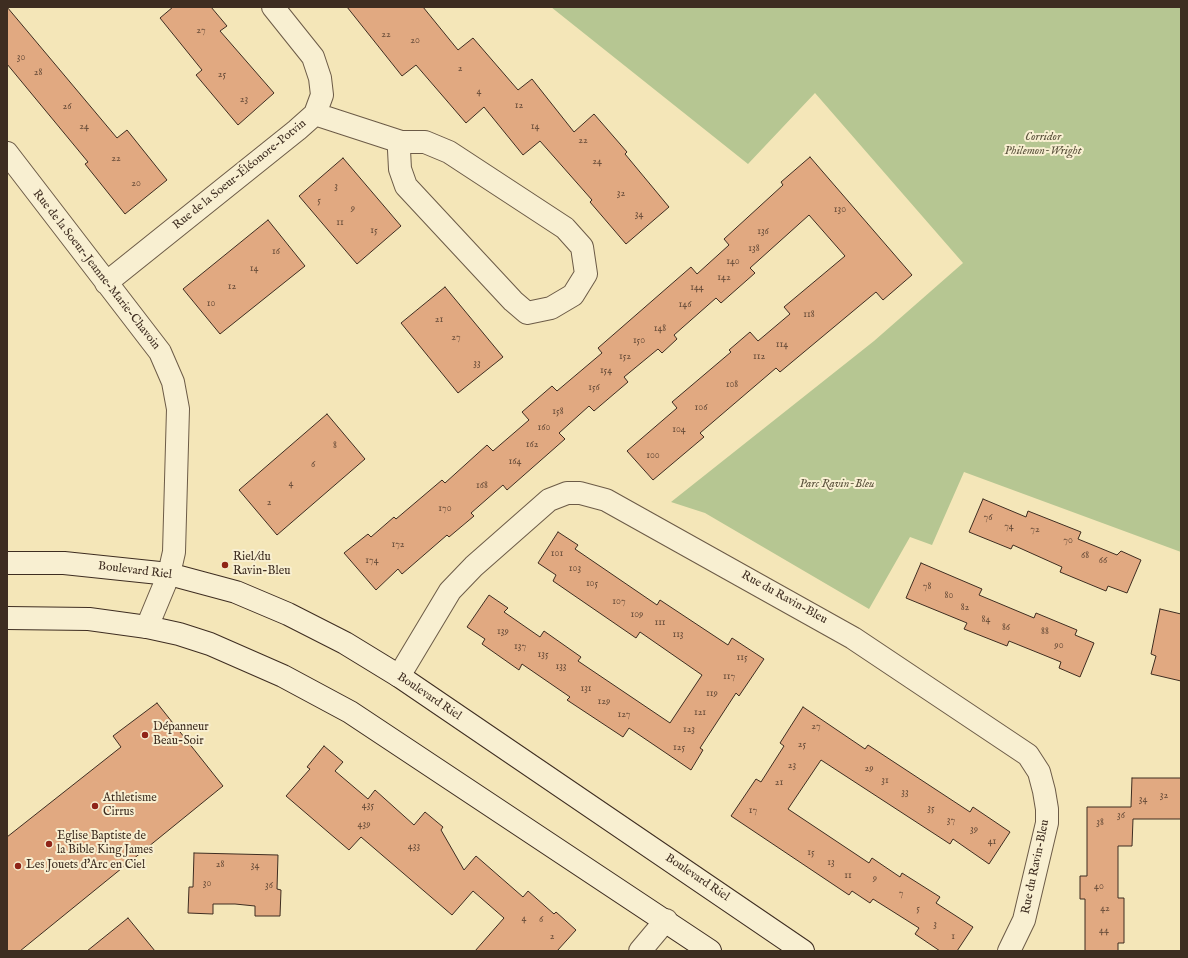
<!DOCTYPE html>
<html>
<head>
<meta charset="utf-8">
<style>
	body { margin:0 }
	#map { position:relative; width:1188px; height:958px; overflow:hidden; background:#f4e6b8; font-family:"IM FELL English",serif }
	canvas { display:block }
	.frame { position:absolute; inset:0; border:8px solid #3e2d21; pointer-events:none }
</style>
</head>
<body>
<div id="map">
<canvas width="1188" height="958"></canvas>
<div class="frame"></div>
</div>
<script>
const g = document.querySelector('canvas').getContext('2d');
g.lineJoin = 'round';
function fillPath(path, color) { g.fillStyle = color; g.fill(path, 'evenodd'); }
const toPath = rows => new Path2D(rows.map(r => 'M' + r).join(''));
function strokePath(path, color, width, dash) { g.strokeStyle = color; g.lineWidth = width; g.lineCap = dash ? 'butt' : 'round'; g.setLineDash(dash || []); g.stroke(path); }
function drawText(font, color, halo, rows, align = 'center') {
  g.font = font + ' "IM FELL English",serif'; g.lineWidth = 4; g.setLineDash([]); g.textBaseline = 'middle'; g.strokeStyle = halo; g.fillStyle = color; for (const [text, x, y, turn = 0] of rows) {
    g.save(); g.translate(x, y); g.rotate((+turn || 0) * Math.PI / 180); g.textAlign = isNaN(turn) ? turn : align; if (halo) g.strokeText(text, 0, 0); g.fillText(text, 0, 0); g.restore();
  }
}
const green = toPath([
	[551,7,1181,7,1181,552,964,472,932,545,910,537,869,609,705,513,671,502,874,341,963,263,815,93,748,164]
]);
const building = toPath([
	[7,7,117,138,127,130,167,180,125,214,85,164,88,162,7,64,7,7],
	[173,7,211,7,227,26,220,31,274,93,238,125,196,75,202,70,160,18,173,7],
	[347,7,423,7,458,50,473,38,518,90,532,79,574,132,594,114,627,152,625,154,669,207,626,244,590,202,592,200,540,141,523,155,484,107,466,123,416,65,402,76,347,7],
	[810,157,912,275,883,300,876,292,780,372,776,368,700,433,704,437,653,480,627,451,677,408,672,402,731,352,729,350,750,332,758,341,790,314,784,307,845,256,809,215,750,268,755,273,721,303,716,298,674,335,677,339,662,353,658,349,624,377,628,382,594,411,589,406,559,433,565,439,507,490,503,485,471,513,474,516,449,537,447,535,402,574,398,569,376,590,344,553,368,534,371,537,394,517,396,519,442,480,445,483,487,445,493,451,529,420,522,412,552,386,557,391,602,353,598,348,691,267,697,274,729,245,724,239,783,185,781,182,810,157],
	[343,158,401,226,357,264,299,196,343,158],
	[268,220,305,266,220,334,183,289,268,220],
	[445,287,503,357,458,393,401,323,445,287],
	[327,414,365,459,277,535,239,490,327,414],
	[983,499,1026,517,1028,511,1081,532,1078,539,1117,555,1121,551,1141,560,1127,593,1108,586,1106,591,1060,572,1062,567,1013,545,1011,549,969,532,983,499],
	[558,532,578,545,575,549,657,605,660,600,728,645,732,638,764,659,739,696,736,693,700,748,703,750,691,770,629,728,623,737,567,700,570,697,522,664,519,670,482,644,485,639,467,627,489,595,508,608,504,612,540,637,544,631,581,657,578,661,670,723,702,675,640,632,636,638,553,581,556,575,538,563,558,532],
	[921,563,982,589,979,595,1034,618,1036,613,1077,630,1075,635,1094,643,1080,677,1059,668,1061,662,1009,641,1007,646,964,629,967,623,906,598,921,563],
	[1160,609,1181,614,1181,681,1151,674,1156,656,1151,654,1160,609],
	[157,703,223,786,20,951,7,951,7,837,121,747,113,736,157,703],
	[803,707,865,749,868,745,970,812,973,807,1010,832,989,864,953,839,950,844,821,760,788,809,869,863,872,858,900,877,902,873,940,897,936,903,973,927,957,951,940,951,915,934,919,928,873,899,870,903,852,891,849,895,731,816,756,779,761,782,784,746,780,743,803,707],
	[324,746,343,762,335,771,368,799,375,790,414,825,425,812,443,827,441,830,464,870,476,856,523,897,528,891,554,914,556,912,576,930,557,951,475,951,504,918,473,891,452,915,361,837,349,850,286,796,310,769,307,767,324,746],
	[1132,778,1181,778,1181,819,1133,819,1132,846,1118,846,1118,898,1124,898,1124,943,1118,943,1118,951,1085,951,1085,899,1080,899,1080,876,1087,876,1087,807,1131,807,1132,778],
	[194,853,278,855,277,889,281,890,280,916,255,916,255,906,235,904,213,904,213,914,188,913,189,887,193,887,194,853],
	[128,918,155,951,87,951,128,918]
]);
const street = toPath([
	[315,114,401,142,425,142,449,152,565,228,582,247,586,274,573,295,551,308,527,313,513,301,406,186,400,169,399,150,401,142],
	[7,153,160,352,173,382,178,409,174,552,169,574,147,627],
	[106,283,297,130,315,114,322,95,320,78,313,57,273,7],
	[399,676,450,591,474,566,549,500,567,493,580,493,606,500,853,638,1028,755,1039,772,1044,791,1047,809,1047,823,1024,920,1009,951],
	[640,951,666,920]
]);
const secondary = toPath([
	[7,563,64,563,169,574,236,592,288,614,345,643,399,676,803,951],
	[7,618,89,619,147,627,179,634,210,644,283,676,350,712,710,951]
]);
const markers = [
	[225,565,4,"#8f2418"],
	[145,735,4,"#8f2418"],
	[95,806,4,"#8f2418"],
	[49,844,4,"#8f2418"],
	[18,866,4,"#8f2418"]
];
const numberNames = [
	["27",201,31],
	["22",386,35],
	["20",415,41],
	["30",21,58],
	["2",460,69],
	["28",38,73],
	["25",222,75],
	["4",479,92],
	["23",244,100],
	["12",519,106],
	["26",67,107],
	["24",84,127],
	["14",535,127],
	["22",583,141],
	["22",116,159],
	["24",597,162],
	["20",136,184],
	["3",336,187],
	["32",621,194],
	["5",319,201],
	["9",353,209],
	["130",840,210],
	["34",639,215],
	["11",340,223],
	["15",374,231],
	["136",763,232],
	["138",754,249],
	["16",276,252],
	["140",733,262],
	["14",254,269],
	["142",724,278],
	["12",232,287],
	["144",697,288],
	["10",211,304],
	["146",685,305],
	["118",809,315],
	["21",439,320],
	["148",660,329],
	["27",456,338],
	["150",639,341],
	["114",782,345],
	["152",625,357],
	["112",759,357],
	["33",477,364],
	["154",606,371],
	["108",732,385],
	["156",594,388],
	["106",701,408],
	["158",558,412],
	["160",544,428],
	["104",679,430],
	["162",532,445],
	["8",335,446],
	["100",653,456],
	["164",515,462],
	["6",313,465],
	["4",291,484],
	["168",482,486],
	["2",269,503],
	["170",445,509],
	["76",988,518],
	["74",1009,527],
	["72",1035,530],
	["70",1068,541],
	["172",398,545],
	["101",557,554],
	["68",1085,556],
	["174",372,561],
	["66",1103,561],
	["103",575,569],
	["105",592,584],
	["78",927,587],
	["80",949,596],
	["107",619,602],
	["82",965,608],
	["109",637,615],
	["84",986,620],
	["111",660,623],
	["86",1006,628],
	["139",503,632],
	["88",1045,632],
	["113",678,635],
	["90",1059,646],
	["137",520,647],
	["135",543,655],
	["115",742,658],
	["133",561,667],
	["117",729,677],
	["131",586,689],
	["119",712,694],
	["129",604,702],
	["121",700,713],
	["127",624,715],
	["27",816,727],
	["123",689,730],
	["25",802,745],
	["125",679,748],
	["23",792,766],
	["29",869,769],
	["31",885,781],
	["21",779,783],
	["33",905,793],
	["32",1164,796],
	["34",1143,800],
	["435",368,806],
	["35",931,809],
	["17",753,811],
	["36",1121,816],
	["37",951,821],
	["38",1100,823],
	["439",364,825],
	["39",974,830],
	["41",992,842],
	["433",414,847],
	["15",811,853],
	["13",831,863],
	["28",220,865],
	["34",255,866],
	["11",848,876],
	["9",875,879],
	["30",207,884],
	["36",269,886],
	["40",1099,887],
	["7",901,894],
	["5",918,909],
	["42",1105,909],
	["4",524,919],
	["6",541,920],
	["3",935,925],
	["44",1104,931],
	["2",552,937],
	["1",953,937]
];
const parkNames = [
	["Corridor",1043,138],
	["Philemon-Wright",1043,152],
	["Parc Ravin-Bleu",837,485]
];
const streetNames = [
	["Rue de la Soeur-Éléonore-Potvin",240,175,-39],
	["Rue de la Soeur-Jeanne-Marie-Chavoin",96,270,52],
	["Boulevard Riel",135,571,7],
	["Rue du Ravin-Bleu",784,598,29],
	["Boulevard Riel",429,697,34],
	["Rue du Ravin-Bleu",1036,867,-78],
	["Boulevard Riel",697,878,34]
];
const poiNames = [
	["Riel/du",233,558],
	["Ravin-Bleu",233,572],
	["Dépanneur",153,728],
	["Beau-Soir",153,742],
	["Athletisme",103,799],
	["Cirrus",103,813],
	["Eglise Baptiste de",57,837],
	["la Bible King James",57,851],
	["Les Jouets d'Arc en Ciel",26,866]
];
fillPath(green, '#b6c692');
fillPath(building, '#e1a981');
strokePath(building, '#3e2d21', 1);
strokePath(street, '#6c5b47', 24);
strokePath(secondary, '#3e2d21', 24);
strokePath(street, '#f8efd1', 22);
strokePath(secondary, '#f8efd1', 22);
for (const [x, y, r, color] of markers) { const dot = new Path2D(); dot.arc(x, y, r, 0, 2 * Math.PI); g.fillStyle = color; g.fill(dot); strokePath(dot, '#f8efd1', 1.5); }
drawText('10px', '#674c39', null, numberNames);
drawText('italic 12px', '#5c533d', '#f8efd1', parkNames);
drawText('12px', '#3e2d21', '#f8efd1', streetNames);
drawText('12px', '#3e2d21', '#f8efd1', poiNames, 'left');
</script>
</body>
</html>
